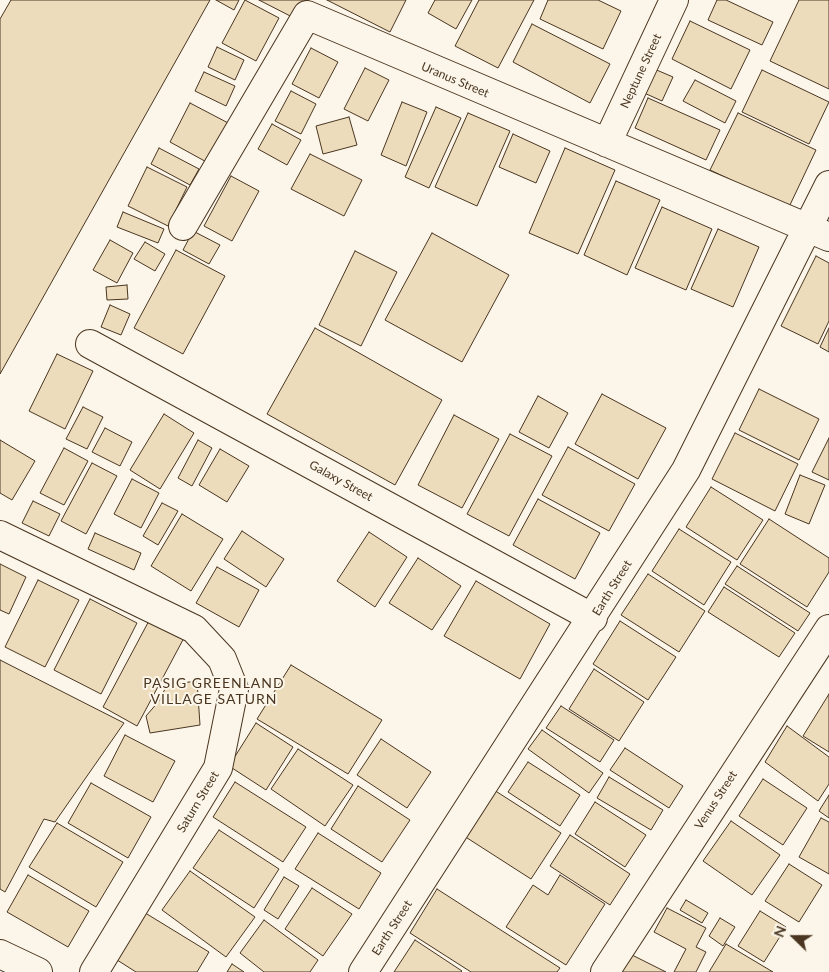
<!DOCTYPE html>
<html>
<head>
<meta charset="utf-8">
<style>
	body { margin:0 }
	#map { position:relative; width:829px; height:972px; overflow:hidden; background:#fbf6e9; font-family:Lato,sans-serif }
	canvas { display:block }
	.north { position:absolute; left:769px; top:912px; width:50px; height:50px; -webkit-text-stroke:4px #fbf6e9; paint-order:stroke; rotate:292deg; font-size:14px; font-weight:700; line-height:20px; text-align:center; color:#4a3520 }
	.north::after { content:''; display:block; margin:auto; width:18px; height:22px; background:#4a3520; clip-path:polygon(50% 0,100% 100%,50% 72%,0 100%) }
</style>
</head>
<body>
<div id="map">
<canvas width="829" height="972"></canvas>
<div class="north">N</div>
</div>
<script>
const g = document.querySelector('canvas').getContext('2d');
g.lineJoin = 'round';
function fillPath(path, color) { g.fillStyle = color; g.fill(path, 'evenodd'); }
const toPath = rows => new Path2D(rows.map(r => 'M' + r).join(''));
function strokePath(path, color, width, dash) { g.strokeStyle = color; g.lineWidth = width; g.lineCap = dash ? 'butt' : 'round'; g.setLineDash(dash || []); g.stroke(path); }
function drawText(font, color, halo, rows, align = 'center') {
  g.font = font + ' Lato,sans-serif'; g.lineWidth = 4; g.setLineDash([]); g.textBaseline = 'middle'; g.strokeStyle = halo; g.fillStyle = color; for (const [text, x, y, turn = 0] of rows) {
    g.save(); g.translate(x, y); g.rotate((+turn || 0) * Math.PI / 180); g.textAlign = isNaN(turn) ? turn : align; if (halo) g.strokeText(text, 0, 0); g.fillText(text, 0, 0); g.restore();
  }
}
const building = toPath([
	[11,0,210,0,0,374,0,19,11,0],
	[216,0,239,0,234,10,216,0],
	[245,0,279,18,256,61,222,43,245,0],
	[259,0,308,0,298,20,259,0],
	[327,0,406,0,390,32,327,0],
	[435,0,472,0,456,29,428,13,435,0],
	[479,0,534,0,498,68,455,46,479,0],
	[548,0,598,0,621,11,603,49,540,19,548,0],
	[717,0,726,0,773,22,762,45,708,20,717,0],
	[799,0,829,0,829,89,770,61,799,0],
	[690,21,750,50,731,89,672,59,690,21],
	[532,24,610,64,590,103,513,62,532,24],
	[217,47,244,60,235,80,208,67,217,47],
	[311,48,338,62,319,98,292,84,311,48],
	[365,68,389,80,368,121,344,109,365,68],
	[652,68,673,77,662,101,642,92,652,68],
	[762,70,829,102,809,144,742,112,762,70],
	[204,72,235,86,226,106,195,91,204,72],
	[695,80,736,101,725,123,683,101,695,80],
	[291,91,316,104,301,134,275,121,291,91],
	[648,98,720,130,706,160,635,128,648,98],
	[402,102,427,112,406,166,381,155,402,102],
	[190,103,232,125,212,165,170,142,190,103],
	[436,107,461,118,429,188,405,177,436,107],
	[468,113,510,131,477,206,435,187,468,113],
	[738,113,816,150,789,207,710,170,738,113],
	[349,117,357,145,323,154,316,126,349,117],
	[272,124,301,140,287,165,258,149,272,124],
	[513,134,550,151,536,183,499,167,513,134],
	[159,148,199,169,190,185,151,164,159,148],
	[565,148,615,170,578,254,529,233,565,148],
	[310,154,362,180,344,216,291,189,310,154],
	[147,167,187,187,168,226,128,206,147,167],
	[231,176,259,191,232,241,204,226,231,176],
	[616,181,660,200,627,275,584,255,616,181],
	[662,207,712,229,686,290,635,268,662,207],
	[123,212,164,229,158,243,117,227,123,212],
	[718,229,759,247,733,307,691,289,718,229],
	[193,231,220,245,209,264,183,250,193,231],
	[432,233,509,275,462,362,385,320,432,233],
	[110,240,133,253,117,283,93,270,110,240],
	[145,242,165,254,155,271,134,259,145,242],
	[176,250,225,276,183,354,134,328,176,250],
	[355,251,397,272,361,346,319,325,355,251],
	[816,256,829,263,829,321,818,344,781,326,816,256],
	[127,285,128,299,107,300,106,287,127,285],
	[110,305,130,314,121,335,101,327,110,305],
	[315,328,442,400,395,485,267,414,315,328],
	[829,328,829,352,820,347,829,328],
	[57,354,93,371,65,429,29,411,57,354],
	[759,389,819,419,799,460,739,430,759,389],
	[602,394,666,428,638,479,575,444,602,394],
	[538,396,568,413,549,448,519,432,538,396],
	[83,407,103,417,87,449,66,439,83,407],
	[164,414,194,433,160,489,130,470,164,414],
	[454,415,499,439,462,508,418,485,454,415],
	[105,428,132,442,120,466,92,452,105,428],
	[735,433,798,464,775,511,712,479,735,433],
	[510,434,552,456,509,536,467,514,510,434],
	[829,438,829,480,812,472,829,438],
	[0,440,35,461,12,500,0,493,0,440],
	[198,440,212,448,192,486,178,478,198,440],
	[568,447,635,484,609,531,542,495,568,447],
	[64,448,88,461,64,505,40,493,64,448],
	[220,449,249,466,227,502,199,485,220,449],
	[92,463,117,476,86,534,61,521,92,463],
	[800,475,825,485,809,524,785,514,800,475],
	[132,479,159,493,141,528,114,514,132,479],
	[711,487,763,520,737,560,686,527,711,487],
	[538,499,600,533,575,579,513,545,538,499],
	[33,501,60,514,49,536,22,523,33,501],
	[162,503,178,511,158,545,143,536,162,503],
	[182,514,223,539,191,591,151,566,182,514],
	[769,519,829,558,829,572,807,607,740,564,769,519],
	[679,529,731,562,704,605,652,571,679,529],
	[242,531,284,559,266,587,224,559,242,531],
	[369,532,407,557,375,607,337,581,369,532],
	[95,533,141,553,134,570,88,549,95,533],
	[418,558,461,586,432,630,389,603,418,558],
	[0,564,26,577,9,614,0,610,0,564],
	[737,566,810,613,798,631,725,584,737,566],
	[217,567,259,590,239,627,196,603,217,567],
	[648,574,705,611,679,652,621,615,648,574],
	[38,580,79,600,45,667,5,647,38,580],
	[476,581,550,624,520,679,444,636,476,581],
	[724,587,795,633,779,657,708,612,724,587],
	[90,599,137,623,101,694,54,670,90,599],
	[151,617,185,636,137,726,103,707,151,617],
	[620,621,676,657,648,700,593,664,620,621],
	[0,660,124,723,55,822,44,819,5,892,0,889,0,660],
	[291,665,382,720,348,774,257,719,291,665],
	[594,669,644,702,619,741,569,709,594,669],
	[197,681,200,725,150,733,146,716,159,701,167,685,197,681],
	[829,694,829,752,803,736,829,694],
	[561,706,614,740,600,762,546,728,561,706],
	[256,723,293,747,266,790,229,766,256,723],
	[787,726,829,757,829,784,818,801,765,762,787,726],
	[542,730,603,773,589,793,528,749,542,730],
	[125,735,175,761,153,802,104,776,125,735],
	[381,739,431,772,407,808,357,775,381,739],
	[625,748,683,786,669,808,610,770,625,748],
	[298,749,353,785,325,826,271,789,298,749],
	[528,762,580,795,560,826,508,792,528,762],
	[609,777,663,810,651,830,597,798,609,777],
	[763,779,807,808,783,845,739,816,763,779],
	[235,782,306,827,283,862,213,817,235,782],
	[91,783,151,817,128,858,68,823,91,783],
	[358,786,410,820,382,862,331,829,358,786],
	[494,790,561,833,531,879,464,836,494,790],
	[829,795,829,818,819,811,829,795],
	[595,802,646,835,625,867,575,834,595,802],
	[821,818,829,822,829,874,799,857,821,818],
	[731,821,780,855,752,895,703,861,731,821],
	[57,823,123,862,96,907,29,867,57,823],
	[219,830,279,869,254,908,193,868,219,830],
	[318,833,381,873,359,909,295,869,318,833],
	[570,835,630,874,610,905,550,866,570,835],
	[789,864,822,885,799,922,765,901,789,864],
	[190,871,255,917,226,957,162,910,190,871],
	[28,875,89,911,68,947,7,912,28,875],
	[560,875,605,904,566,965,506,927,533,885,548,895,560,875],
	[284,877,299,886,278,919,264,910,284,877],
	[312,888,352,914,323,956,285,929,312,888],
	[437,889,560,968,557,972,471,972,410,933,437,889],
	[686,900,708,913,702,923,680,910,686,900],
	[667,908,706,928,696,947,706,952,696,972,674,972,686,949,654,932,667,908],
	[142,911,209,952,197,972,136,972,114,958,142,911],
	[760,911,786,927,764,962,738,946,760,911],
	[720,918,735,927,723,946,709,936,720,918],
	[264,920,318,960,310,972,264,972,240,953,264,920],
	[415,940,462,971,461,972,394,972,415,940],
	[726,944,773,972,709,972,726,944],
	[624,951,666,972,614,972,624,951],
	[232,964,244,972,227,972,232,964]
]);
const minor = toPath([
	[607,143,674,0],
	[183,226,307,15,829,237],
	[90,344,593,618],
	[0,535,194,629,222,659,234,689,218,768,94,972],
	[363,972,686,470,829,185],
	[605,972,829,629]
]);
const tertiary = toPath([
	[0,954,38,972]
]);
const streetNames = [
	["Neptune Street",641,71,-65],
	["Uranus Street",455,80,23],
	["Galaxy Street",341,481,29],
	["Earth Street",612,588,-58],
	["Venus Street",716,800,-57],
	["Saturn Street",198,802,-59],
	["Earth Street",392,928,-57]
];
const neighbourhoodNames = [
	["PASIG GREENLAND",214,683],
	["VILLAGE SATURN",214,699]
];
fillPath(building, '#ecdcbc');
strokePath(building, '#4a3520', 1);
strokePath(minor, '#4a3520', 30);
strokePath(tertiary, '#4a3520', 30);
strokePath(minor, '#fbf6e9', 28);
strokePath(tertiary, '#fbf6e9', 28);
drawText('12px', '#4a3520', '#fbf6e9', streetNames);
g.letterSpacing = '1px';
drawText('14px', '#4a3520', '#fbf6e9', neighbourhoodNames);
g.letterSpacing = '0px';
</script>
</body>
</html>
